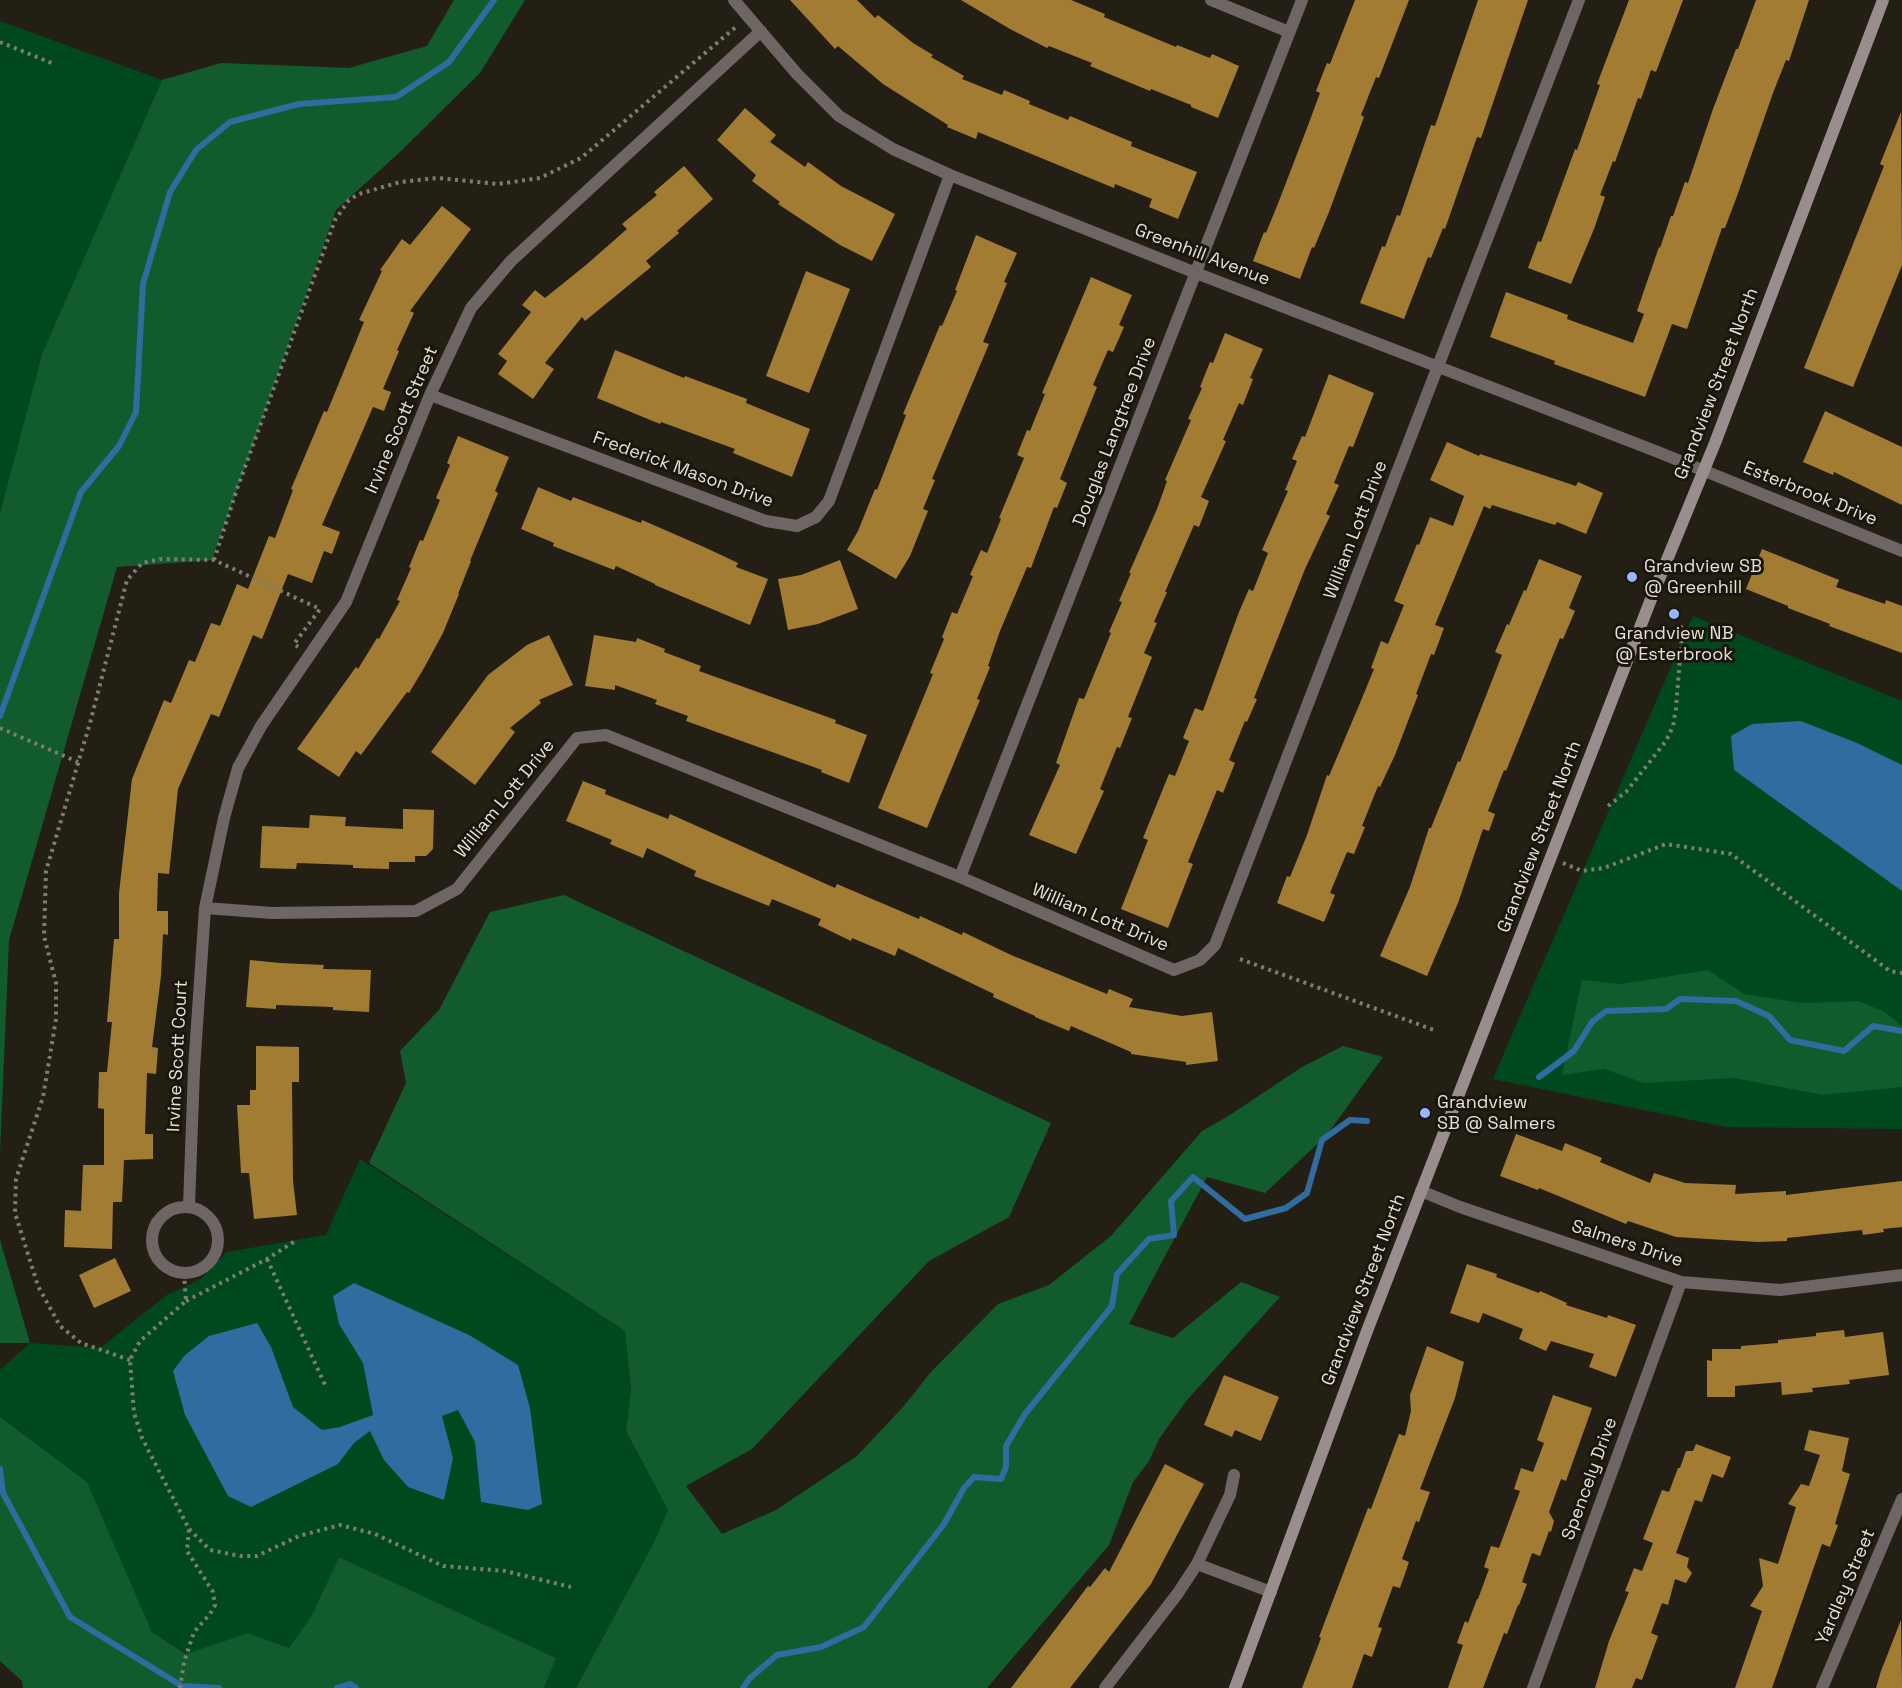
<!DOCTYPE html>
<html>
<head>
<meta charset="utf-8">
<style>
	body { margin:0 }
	canvas { display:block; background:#241f15 }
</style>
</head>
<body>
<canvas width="1902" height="1688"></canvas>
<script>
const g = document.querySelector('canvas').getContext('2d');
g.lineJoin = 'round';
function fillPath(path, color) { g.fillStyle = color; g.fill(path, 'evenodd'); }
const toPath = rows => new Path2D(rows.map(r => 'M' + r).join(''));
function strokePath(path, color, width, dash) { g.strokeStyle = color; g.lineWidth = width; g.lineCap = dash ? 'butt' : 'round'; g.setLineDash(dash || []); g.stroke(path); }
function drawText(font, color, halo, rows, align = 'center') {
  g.font = font + ' "Space Grotesk",sans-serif'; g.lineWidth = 6; g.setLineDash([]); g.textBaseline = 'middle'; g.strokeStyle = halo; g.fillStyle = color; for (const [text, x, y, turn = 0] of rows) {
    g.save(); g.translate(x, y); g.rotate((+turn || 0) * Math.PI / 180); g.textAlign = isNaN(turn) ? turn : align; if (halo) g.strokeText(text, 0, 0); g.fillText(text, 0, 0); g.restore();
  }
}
const green = toPath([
	[0,21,162,80,42,354,0,513],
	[1693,616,1902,701,1902,1129,1726,1127,1493,1079],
	[360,1159,625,1331,631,1389,626,1431,668,1510,654,1542,576,1688,544,1688,556,1658,339,1557,312,1615,289,1648,248,1633,187,1654,152,1632,87,1482,0,1417,0,1370,30,1343,100,1348,167,1295,201,1279,227,1252,326,1235]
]);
const forest = toPath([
	[454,0,525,0,480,73,401,151,336,210,212,560,117,567,9,940,0,1153,0,513,42,354,162,80,221,63,349,68,427,46],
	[564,895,1051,1123,1009,1217,929,1261,752,1449,686,1486,722,1534,776,1510,857,1456,903,1407,931,1372,998,1304,1049,1285,1111,1236,1202,1131,1227,1117,1302,1067,1343,1046,1383,1057,1327,1135,1265,1193,1207,1177,1129,1324,1173,1338,1241,1282,1280,1297,1187,1400,1159,1439,1149,1461,1133,1482,1109,1545,987,1688,576,1688,654,1542,668,1510,626,1431,631,1389,625,1331,369,1163,406,1083,400,1051,439,1010,490,912],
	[1708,970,1744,994,1801,1003,1858,1001,1883,1011,1902,1026,1902,1087,1823,1095,1734,1078,1644,1083,1604,1069,1562,1075,1582,980,1621,984],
	[0,1240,30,1343,0,1343],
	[0,1417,87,1482,152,1632,186,1654,248,1633,289,1648,312,1615,339,1557,556,1658,544,1688,23,1688,22,1681,0,1661]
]);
const water = toPath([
	[1801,721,1857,743,1902,765,1902,891,1734,770,1731,736,1752,724],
	[354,1283,469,1335,518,1365,530,1408,542,1504,528,1510,481,1502,475,1442,458,1410,442,1416,453,1458,444,1500,408,1487,384,1460,370,1431,354,1443,338,1464,251,1507,228,1496,185,1415,173,1371,184,1356,209,1336,257,1323,271,1347,293,1407,322,1430,340,1427,373,1415,363,1363,339,1324,333,1296]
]);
const stream = toPath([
	[0,716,81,492,119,446,136,412,143,284,170,192,196,150,230,122,299,104,396,97,449,62,494,0],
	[1539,1077,1574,1051,1592,1022,1606,1011,1666,1009,1680,999,1736,1001,1769,1016,1790,1040,1844,1051,1873,1026,1902,1031],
	[0,1469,3,1493,70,1617,182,1686,219,1688],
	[337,1688,350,1684,356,1688],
	[743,1688,750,1678,777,1655,821,1647,864,1627,944,1524,964,1488,974,1477,1001,1479,1006,1467,1006,1446,1025,1414,1112,1306,1117,1274,1149,1239,1174,1235,1171,1201,1193,1177,1245,1219,1286,1208,1307,1193,1322,1140,1350,1120,1367,1121]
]);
const building = toPath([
	[790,0,857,0,875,18,878,15,913,43,933,55,931,57,964,76,962,79,1002,95,1004,90,1030,101,1029,104,1068,120,1070,116,1132,142,1131,146,1197,172,1178,219,1149,207,1152,199,1115,184,1114,188,978,132,976,139,947,127,948,125,883,84,838,46,835,49],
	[961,0,1071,0,1105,14,1104,17,1176,47,1177,45,1210,58,1212,54,1239,66,1218,118,1191,107,1191,105,1151,89,1150,91,1090,66,1092,63,1049,46,1047,48,1010,29],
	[1355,0,1409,0,1379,78,1376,77,1361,115,1364,117,1329,212,1314,248,1312,247,1300,279,1253,261,1264,232,1266,233,1279,201,1307,128,1320,93,1316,91,1327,63,1330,64],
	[1478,0,1528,0,1481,138,1477,137,1445,229,1443,228,1431,258,1428,257,1404,319,1360,303,1382,246,1385,247,1397,215,1400,216,1431,125,1435,126],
	[1629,0,1683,0,1656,72,1651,70,1641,99,1638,98,1615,162,1613,161,1600,195,1605,197,1594,229,1571,284,1528,268,1538,241,1541,242,1575,149,1577,150,1600,85,1597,84],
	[1756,0,1809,0,1789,61,1786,60,1773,93,1737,196,1725,228,1722,228,1687,329,1672,324,1645,397,1554,364,1555,361,1490,337,1506,292,1568,315,1567,319,1633,343,1644,314,1637,311,1659,247,1660,248,1671,216,1673,216,1685,182,1688,183,1713,109,1736,49,1738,49],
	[745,108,776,135,770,142,805,167,808,162,841,186,895,214,872,261,840,245,778,204,780,202,752,181,756,175,717,140],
	[1901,112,1902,265,1853,387,1804,368,1884,166,1880,164],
	[684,166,713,199,677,231,679,233,646,261,651,267,585,321,582,317,545,363,554,369,533,399,498,374,507,361,498,354,531,312,522,305,535,290,545,298,586,265,627,229,622,224,657,195,654,192],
	[442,206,471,229,410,311,414,313,397,350,399,351,383,389,391,392,384,411,373,407,322,525,340,532,332,554,324,551,312,583,288,574,262,639,253,635,219,717,211,714,178,789,169,874,158,873,157,911,168,911,168,935,163,934,161,976,152,1047,158,1048,156,1074,147,1073,145,1134,153,1134,153,1159,124,1160,122,1202,113,1202,112,1249,64,1247,65,1210,81,1211,83,1165,104,1165,104,1109,98,1108,99,1072,107,1072,112,1022,107,1022,114,939,119,939,119,893,132,779,164,700,171,703,189,660,195,662,211,623,220,626,237,584,248,589,269,536,275,538,293,490,291,489,324,411,327,412,364,322,359,320,382,271,380,270,402,239,410,245],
	[976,235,1017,253,1004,282,1007,283,983,342,989,344,932,479,935,480,923,509,928,511,910,556,896,579,847,550,858,531,875,489,877,490,906,415,903,414,940,325,942,326,957,291,955,290],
	[806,271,850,289,809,393,766,376],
	[1091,277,1132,295,1119,325,1124,327,1113,352,1108,350,1093,385,1097,387,1060,479,1067,483,1057,508,1054,507,1031,568,1027,567,1000,631,988,666,990,667,977,699,980,700,927,828,878,808,933,674,930,673,944,639,942,637,952,612,957,614,973,576,970,575,981,550,987,553,1001,519,999,518,1024,458,1017,455,1027,430,1030,431,1045,394,1042,393],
	[1225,333,1263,349,1250,378,1253,379,1243,405,1239,403,1223,440,1226,441,1201,497,1209,501,1199,527,1194,525,1165,592,1167,592,1154,622,1157,623,1144,653,1152,657,1128,717,1132,718,1120,748,1117,747,1100,789,1104,791,1076,854,1029,835,1060,765,1056,763,1079,698,1084,699,1111,633,1109,632,1122,602,1119,601,1131,573,1129,573,1157,509,1167,481,1165,480,1191,420,1188,419,1202,388,1200,387,1210,362,1213,363],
	[615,350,684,378,685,376,747,399,746,403,810,429,792,477,733,453,735,449,661,422,660,424,597,398],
	[1329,374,1374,393,1353,447,1349,446,1334,483,1339,485,1326,514,1330,516,1305,569,1254,698,1257,699,1247,722,1245,721,1229,760,1235,763,1223,793,1217,790,1188,862,1193,864,1168,928,1121,909,1148,840,1143,838,1169,774,1175,776,1189,741,1183,738,1195,708,1203,711,1239,612,1249,589,1253,591,1268,553,1262,550,1288,491,1285,490,1297,461,1292,459,1302,436,1305,437],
	[1825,411,1902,447,1902,505,1834,472,1833,475,1803,462],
	[458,436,509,457,495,491,498,493,470,561,471,561,458,594,459,594,443,633,424,668,409,693,407,692,361,755,356,751,339,777,297,749,356,667,358,669,377,638,379,639,400,601,397,600,411,568,409,567,420,540,423,541,440,500,436,498,450,465,447,463],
	[1447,442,1479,456,1480,454,1576,486,1578,482,1603,493,1586,534,1557,522,1555,525,1492,505,1490,509,1484,506,1435,625,1444,628,1434,655,1431,654,1416,694,1418,695,1395,755,1380,787,1378,786,1362,826,1365,827,1354,854,1347,852,1330,893,1335,895,1324,922,1277,903,1287,876,1290,877,1307,835,1327,775,1329,776,1360,703,1374,669,1371,668,1381,641,1388,644,1404,605,1394,601,1417,544,1419,545,1430,517,1453,526,1464,496,1430,480],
	[538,487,571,501,573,497,641,523,642,520,704,547,738,563,736,567,768,579,750,625,655,585,655,584,616,566,614,570,553,546,554,543,521,529],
	[1762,549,1839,580,1836,587,1885,604,1886,600,1902,606,1902,653,1829,626,1830,624,1788,608,1788,606,1746,589],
	[1539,559,1582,576,1569,608,1575,611,1563,639,1560,638,1506,771,1504,770,1488,811,1495,814,1489,831,1483,829,1458,903,1427,976,1380,956,1410,887,1429,828,1431,828,1458,761,1460,762,1502,655,1495,652,1507,624,1509,625,1524,590,1526,591],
	[840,560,858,609,818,624,788,630,778,579,801,575],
	[549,635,573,685,539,700,541,703,510,728,515,732,475,785,431,752,488,675,527,645],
	[594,635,636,642,637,638,665,649,664,652,701,666,699,671,836,720,835,723,867,735,849,783,821,772,822,770,686,721,688,716,655,704,657,700,615,685,615,690,585,686],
	[583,781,606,790,605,794,668,819,670,814,835,888,837,884,919,919,920,916,962,935,963,932,1011,955,1107,994,1109,989,1133,999,1129,1007,1182,1016,1212,1012,1218,1061,1186,1065,1186,1062,1131,1054,1131,1052,1071,1026,1069,1031,1035,1017,1035,1016,993,997,994,994,898,948,895,956,852,938,851,941,818,925,821,919,772,899,769,906,694,876,696,871,647,848,643,858,610,844,612,840,566,821],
	[403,809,434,810,433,849,426,856,415,856,415,862,389,862,389,869,353,868,353,865,297,863,296,869,260,868,262,826,309,828,310,815,346,817,345,826,403,829],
	[250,960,280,963,324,965,323,969,371,970,369,1012,333,1010,333,1007,276,1005,276,1009,246,1007],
	[256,1046,299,1047,299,1082,292,1082,293,1181,297,1215,254,1219,249,1173,241,1173,237,1105,250,1105,250,1090,256,1090],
	[1516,1134,1562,1151,1565,1143,1602,1158,1600,1162,1650,1183,1654,1173,1685,1183,1736,1185,1735,1194,1786,1191,1786,1195,1902,1181,1902,1227,1883,1229,1884,1232,1863,1235,1862,1230,1787,1238,1787,1241,1757,1242,1676,1237,1628,1221,1626,1224,1539,1188,1538,1190,1500,1176],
	[115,1258,131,1291,94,1308,79,1275],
	[1467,1264,1497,1274,1496,1277,1539,1293,1540,1291,1567,1303,1566,1305,1607,1318,1608,1315,1636,1325,1616,1377,1589,1367,1594,1354,1551,1341,1546,1351,1519,1339,1523,1329,1483,1313,1479,1323,1450,1313],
	[1844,1330,1845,1337,1883,1332,1889,1375,1849,1380,1850,1384,1812,1388,1813,1392,1782,1395,1781,1382,1735,1386,1735,1397,1707,1397,1707,1360,1712,1361,1712,1349,1741,1349,1741,1346,1778,1343,1778,1340,1816,1336,1816,1333],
	[1427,1346,1464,1362,1455,1398,1420,1489,1430,1492,1419,1522,1416,1521,1402,1559,1409,1562,1400,1588,1393,1586,1378,1627,1382,1628,1372,1657,1364,1654,1352,1688,1302,1688,1321,1638,1319,1637,1368,1508,1371,1509,1399,1434,1405,1436,1411,1411,1410,1395],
	[1224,1375,1279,1397,1261,1441,1235,1430,1232,1437,1204,1425],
	[1553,1395,1592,1408,1566,1481,1561,1479,1549,1512,1554,1521,1551,1532,1549,1531,1540,1556,1532,1553,1522,1582,1527,1584,1519,1605,1518,1605,1507,1634,1504,1633,1483,1688,1448,1688,1463,1645,1457,1643,1465,1621,1468,1623,1477,1599,1478,1599,1489,1569,1484,1567,1491,1546,1499,1548,1520,1491,1514,1489,1521,1468,1533,1472,1544,1443,1537,1440],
	[1809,1430,1849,1438,1842,1471,1850,1474,1835,1524,1838,1525,1830,1547,1822,1544,1772,1688,1735,1688,1762,1611,1750,1606,1763,1586,1759,1558,1778,1564,1796,1507,1788,1504,1801,1484,1809,1486,1820,1455,1804,1450],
	[1696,1444,1731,1457,1723,1478,1712,1474,1702,1502,1695,1500,1676,1553,1689,1558,1687,1567,1692,1573,1686,1583,1675,1579,1668,1605,1662,1603,1651,1633,1658,1636,1642,1680,1636,1678,1632,1688,1595,1688,1609,1641,1629,1592,1625,1591,1634,1568,1642,1571,1653,1543,1643,1539,1662,1490,1669,1492,1678,1468,1680,1468,1686,1451,1693,1451],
	[1165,1464,1204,1484,1151,1584,1070,1688,1011,1688,1088,1586,1090,1587,1105,1568,1109,1572],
	[1901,1620,1902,1688,1876,1688,1881,1671]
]);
const path = toPath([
	[0,42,54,64],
	[214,560,237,489,335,220,349,200,359,194,400,182,438,178,498,184,540,178,581,158,737,26],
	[0,728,78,762],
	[1608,806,1626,792,1666,741,1673,726,1676,708,1682,632,1680,621],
	[1563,863,1582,871,1604,868,1666,844,1731,854,1890,971,1902,973],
	[1240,959,1434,1030],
	[267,1259,326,1387],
	[186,1301,267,1259,295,1241],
	[130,1360,81,1343,60,1326,38,1286,15,1213,16,1179,43,1097,56,1019,56,983,44,936,46,871,90,723,127,580,142,563,161,559,214,560,320,609,294,644,298,647],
	[189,1529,210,1550,240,1556,257,1556,299,1536,340,1525,375,1534,443,1566,505,1571,571,1587],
	[180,1688,184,1662,194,1632,210,1614,215,1605,213,1592,187,1551,189,1529,142,1438,134,1413,130,1360,140,1341,186,1301,184,1274]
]);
const lane = toPath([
	[1197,1564,1271,1592],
	[1105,1688,1178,1593,1197,1564,1230,1495,1234,1475]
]);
const street = toPath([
	[734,0,797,74,839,116,893,149,950,175,1196,273,1658,452,1902,551],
	[1211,0,1289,32],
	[430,395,766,521,797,526,816,517,829,501,950,175],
	[960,877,1302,0],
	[205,908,272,913,416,911,457,889,577,738,606,735,960,877,1174,970,1200,960,1215,945,1579,0],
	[1421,1191,1460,1207,1681,1282,1780,1290,1902,1275],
	[189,1206,194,1069,205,908,224,818,238,768,261,726,346,602,430,395,471,308,511,261,761,31],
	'152 1240a33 33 0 1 1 66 0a33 33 0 1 1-66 0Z',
	[1533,1688,1681,1282],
	[1822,1688,1902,1499]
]);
const secondary = toPath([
	[1235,1688,1367,1331,1653,594,1715,443,1883,0]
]);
const markers = [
	[1632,577,6,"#98b5fd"],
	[1674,614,6,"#98b5fd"],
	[1425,1113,6,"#98b5fd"]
];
const streetNames = [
	["Greenhill Avenue",1202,255,21],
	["Grandview Street North",1717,384,-69],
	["Irvine Scott Street",402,420,-67],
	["Douglas Langtree Drive",1115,432,-69],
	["Frederick Mason Drive",683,470,20],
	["Esterbrook Drive",1810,494,22],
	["William Lott Drive",1356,530,-69],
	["William Lott Drive",505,799,-51],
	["Grandview Street North",1540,837,-69],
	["William Lott Drive",1100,918,23],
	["Irvine Scott Court",178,1056,-87],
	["Salmers Drive",1627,1244,18],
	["Grandview Street North",1364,1290,-69],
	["Spencely Drive",1590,1479,-70],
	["Yardley Street",1846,1587,-67]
];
const poiNames = [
	["Grandview SB",1644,567],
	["@ Greenhill",1644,588],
	["Grandview NB",1674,634,"center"],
	["@ Esterbrook",1674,655,"center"],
	["Grandview",1437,1103],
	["SB @ Salmers",1437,1124]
];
fillPath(green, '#00491e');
fillPath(forest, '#125b2d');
fillPath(water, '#326b9f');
strokePath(stream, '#326b9f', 6);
fillPath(building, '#a27c32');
strokePath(path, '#807c74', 4, [3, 4.5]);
strokePath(lane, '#6d6665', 12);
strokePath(street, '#6d6665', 12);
strokePath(secondary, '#998e8d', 12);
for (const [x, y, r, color] of markers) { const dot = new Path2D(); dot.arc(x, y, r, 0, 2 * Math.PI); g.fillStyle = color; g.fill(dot); strokePath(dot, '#1b160c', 2); }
drawText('18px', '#e4e0da', '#1b160c', streetNames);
drawText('18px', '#e4e0da', '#1b160c', poiNames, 'left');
</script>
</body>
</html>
